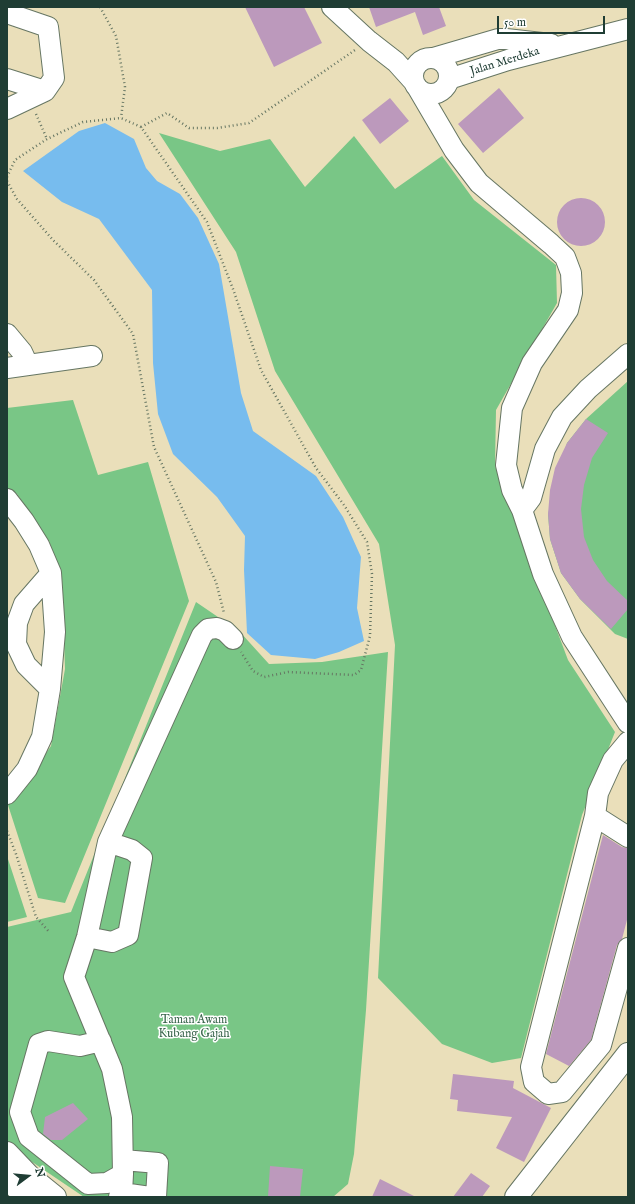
<!DOCTYPE html>
<html>
<head>
<meta charset="utf-8">
<style>
	body { margin:0 }
	#map { position:relative; width:635px; height:1204px; overflow:hidden; background:#eadfba; font-family:"IM FELL English",serif }
	canvas { display:block }
	.frame { position:absolute; inset:0; border:8px solid #1f3d34; pointer-events:none }
	.north { position:absolute; left:8px; top:1156px; width:40px; height:40px; -webkit-text-stroke:3px #fff; paint-order:stroke; rotate:74deg; font-size:11px; font-weight:700; line-height:16px; text-align:center; color:#1f3d34 }
	.north::after { content:''; display:block; margin:auto; width:14px; height:18px; background:#1f3d34; clip-path:polygon(50% 0,100% 100%,50% 72%,0 100%) }
	.scale { position:absolute; left:497px; top:16px; width:108px; height:18px; box-sizing:border-box; border:2px solid #1f3d34; border-top:0; padding-left:5px; font-size:12px; line-height:14px; white-space:nowrap; color:#1f3d34; -webkit-text-stroke:3px #fff; paint-order:stroke }
</style>
</head>
<body>
<div id="map">
<canvas width="635" height="1204"></canvas>
<div class="frame"></div>
<div class="north">N</div>
<div class="scale">50 m</div>
</div>
<script>
const g = document.querySelector('canvas').getContext('2d');
g.lineJoin = 'round';
function fillPath(path, color) { g.fillStyle = color; g.fill(path, 'evenodd'); }
const toPath = rows => new Path2D(rows.map(r => 'M' + r).join(''));
function strokePath(path, color, width, dash) { g.strokeStyle = color; g.lineWidth = width; g.lineCap = dash ? 'butt' : 'round'; g.setLineDash(dash || []); g.stroke(path); }
function drawText(font, color, halo, rows, align = 'center') {
  g.font = font + ' "IM FELL English",serif'; g.lineWidth = 3; g.setLineDash([]); g.textBaseline = 'middle'; g.strokeStyle = halo; g.fillStyle = color; for (const [text, x, y, turn = 0] of rows) {
    g.save(); g.translate(x, y); g.rotate((+turn || 0) * Math.PI / 180); g.textAlign = isNaN(turn) ? turn : align; if (halo) g.strokeText(text, 0, 0); g.fillText(text, 0, 0); g.restore();
  }
}
const green = toPath([
	[159,133,220,151,270,139,305,187,354,136,395,189,442,156,474,200,556,265,557,303,496,410,495,466,568,660,615,732,582,815,521,1058,492,1063,442,1044,378,978,395,645,379,544,275,371,236,252],
	[628,381,628,639,615,634,580,599,561,573,550,539,548,514,567,443,586,419],
	[73,400,98,475,148,462,189,601,65,903,38,898,8,805,26,782,51,746,65,669,62,579,49,541,17,494,7,490,7,408],
	[196,602,240,632,269,664,322,662,388,652,366,1010,354,1154,348,1184,333,1197,84,1197,7,1145,7,927,71,912],
	[7,856,27,917,7,922]
]);
const water = toPath([
	[105,123,134,139,146,168,157,181,180,194,198,218,219,264,241,393,253,431,316,476,343,517,361,557,357,608,364,641,339,652,315,659,271,655,247,633,244,570,245,536,217,497,173,454,158,414,153,363,152,290,99,219,62,202,23,171,79,131]
]);
const building = toPath([
	[245,7,304,7,322,43,274,67],
	[369,7,439,7,446,26,423,35,415,12,376,27],
	[499,88,524,118,483,153,458,124],
	[390,98,409,121,380,144,362,120],
	'557 222a24 24 0 1 1 48 0a24 24 0 1 1-48 0Z',
	[586,419,608,433,592,458,584,485,581,509,584,537,593,560,607,581,628,601,628,609,611,629,580,599,561,573,550,539,548,514,550,490,555,468,567,443],
	[603,835,622,847,628,848,628,916,622,939,617,945,591,1040,569,1066,546,1054],
	[453,1074,514,1081,513,1088,551,1108,524,1162,496,1148,512,1117,457,1111,458,1100,450,1099],
	[73,1103,88,1119,62,1140,51,1140,43,1134,45,1117],
	[270,1166,303,1169,300,1197,268,1197],
	[471,1173,490,1186,482,1197,453,1197],
	[380,1179,416,1197,372,1197]
]);
const path = toPath([
	[100,7,116,36,125,87,121,118],
	[36,114,47,139],
	[141,127,167,113,189,128,217,128,249,123,355,50],
	[7,177,15,160,47,139,83,122,121,118,141,127,207,222,233,289,261,370,316,468,344,505,367,542,372,574,370,636,361,670,354,675,288,672,264,677,253,671,241,652],
	[7,181,17,199,53,240,94,280,133,334,154,447,216,582,224,613],
	[7,831,16,854,36,917,50,933]
]);
const minor = toPath([
	[332,7,369,41,396,62,414,82],
	[7,13,48,27,54,78,45,91,7,109],
	[433,58,498,39,506,39,551,44],
	'413 76a18 18 0 1 1 36 0a18 18 0 1 1-36 0Z',
	[7,79,45,91],
	[449,79,508,60,628,29],
	[417,87,454,150,479,183,551,244,565,257,571,273,572,293,568,310,532,363,512,408,506,465,512,490,522,510,543,574,572,637,628,723],
	[7,334,22,352,28,365],
	[7,368,92,356],
	[7,499,24,521,39,545,51,573,55,632,50,689,42,737,27,769,7,794],
	[522,510,531,498,545,449,562,417,588,389,628,354],
	[50,689,26,665,16,644,17,623,24,604,51,573],
	[595,816,598,793,613,760,628,742],
	[628,837,595,816,531,1067,534,1082,548,1094,562,1092,601,1045,628,948],
	[87,937,112,942,128,935,142,858,132,850,108,842],
	[101,1041,80,1046,48,1041,39,1044,20,1112,29,1137,88,1184,107,1183,123,1174],
	[123,1160,158,1163,156,1197],
	[122,1193,150,1197],
	[119,1197,122,1193,123,1174,122,1117,112,1069,74,977,87,937,108,842,202,635,208,629,217,628,225,631,233,639]
]);
const major = toPath([
	[7,1153,29,1176,55,1197],
	[7,1178,26,1197],
	[516,1197,628,1054]
]);
const streetNames = [
	["Jalan Merdeka",505,62,-17]
];
const parkNames = [
	["Taman Awam",194,1021],
	["Kubang Gajah",194,1035]
];
fillPath(green, '#79c686');
fillPath(water, '#77bcee');
fillPath(building, '#bc99bc');
strokePath(minor, '#667663', 22);
strokePath(major, '#667663', 24);
strokePath(path, '#667663', 2.5, [1, 3]);
strokePath(minor, '#fff', 20);
strokePath(major, '#fff', 22);
drawText('12px', '#1f3d34', '#fff', streetNames);
drawText('12px', '#3a664d', '#fff', parkNames);
</script>
</body>
</html>
